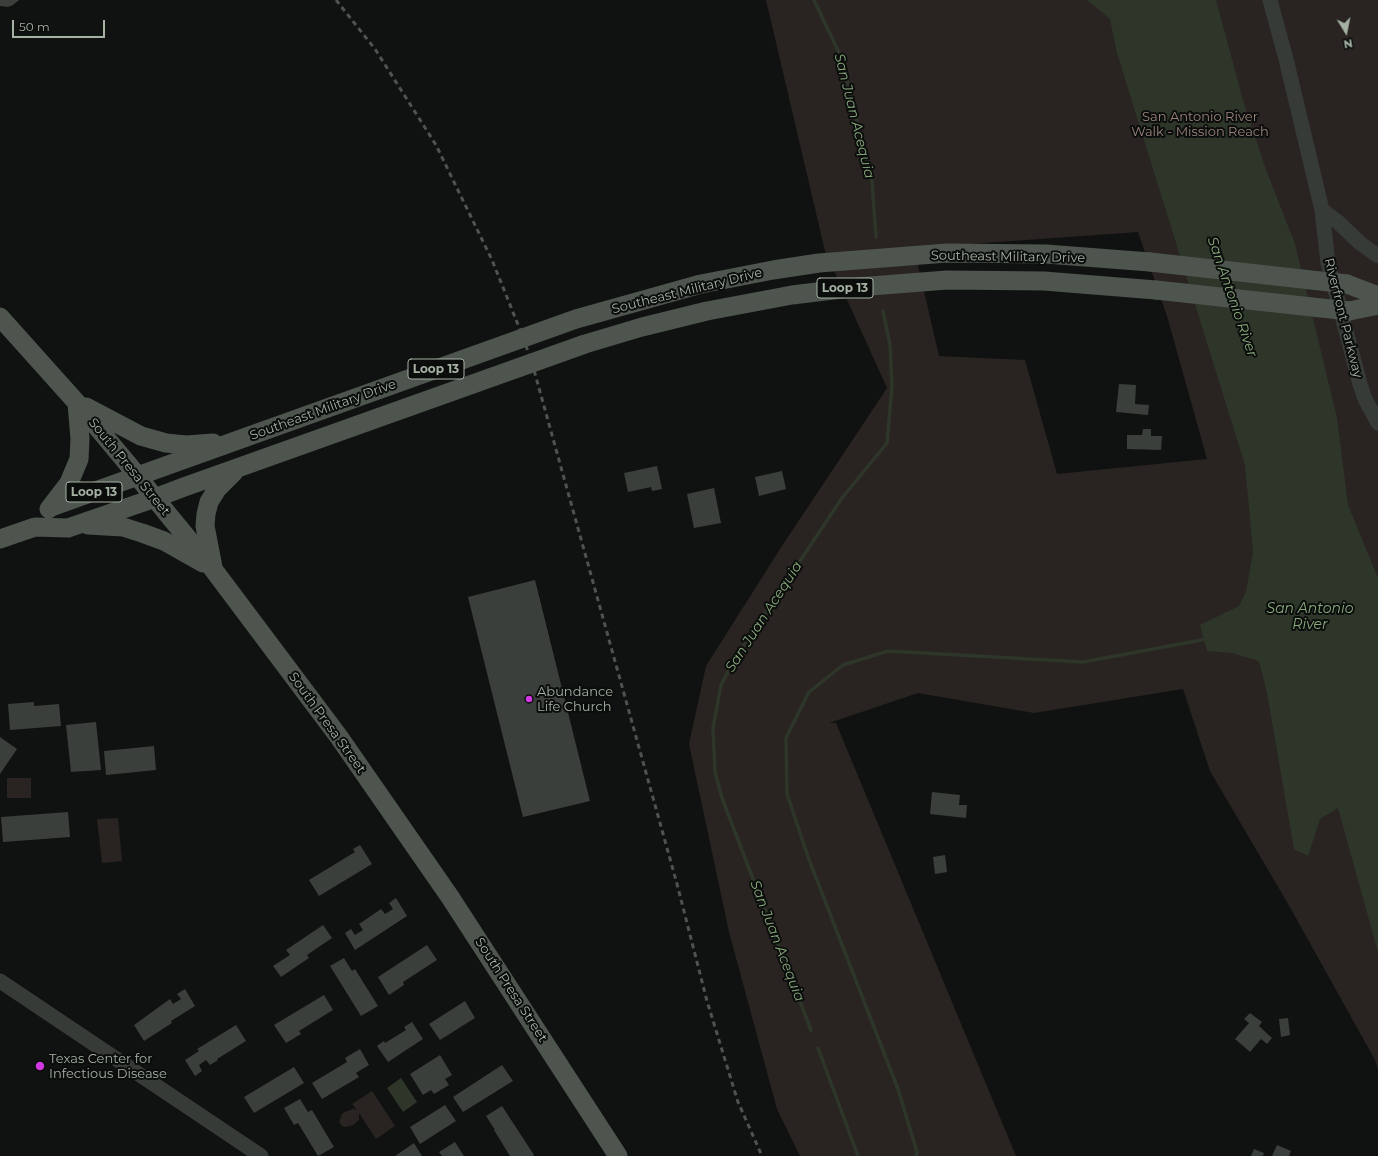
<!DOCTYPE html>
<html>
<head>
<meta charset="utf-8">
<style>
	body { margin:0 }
	#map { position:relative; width:1378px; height:1156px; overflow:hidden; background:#101211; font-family:Montserrat,sans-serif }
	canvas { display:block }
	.north { position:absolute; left:1326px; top:12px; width:40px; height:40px; -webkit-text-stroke:3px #0b0d0c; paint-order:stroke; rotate:170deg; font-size:11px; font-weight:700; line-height:16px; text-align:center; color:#a4b1a3 }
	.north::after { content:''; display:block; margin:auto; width:14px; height:18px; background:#a4b1a3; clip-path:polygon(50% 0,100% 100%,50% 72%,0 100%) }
	.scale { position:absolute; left:12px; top:20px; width:93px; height:18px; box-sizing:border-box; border:2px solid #a4b1a3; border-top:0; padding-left:5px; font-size:12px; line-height:14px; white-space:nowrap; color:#a4b1a3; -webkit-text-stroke:3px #0b0d0c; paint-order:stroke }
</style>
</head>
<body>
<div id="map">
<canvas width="1378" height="1156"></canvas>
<div class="north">N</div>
<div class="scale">50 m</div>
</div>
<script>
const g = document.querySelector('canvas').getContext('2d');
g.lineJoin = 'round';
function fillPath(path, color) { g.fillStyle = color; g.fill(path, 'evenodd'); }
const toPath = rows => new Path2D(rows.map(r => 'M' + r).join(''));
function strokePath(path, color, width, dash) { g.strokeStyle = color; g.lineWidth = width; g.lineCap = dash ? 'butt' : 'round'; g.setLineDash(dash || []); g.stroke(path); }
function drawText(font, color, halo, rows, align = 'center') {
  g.font = font + ' Montserrat,sans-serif'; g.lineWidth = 4; g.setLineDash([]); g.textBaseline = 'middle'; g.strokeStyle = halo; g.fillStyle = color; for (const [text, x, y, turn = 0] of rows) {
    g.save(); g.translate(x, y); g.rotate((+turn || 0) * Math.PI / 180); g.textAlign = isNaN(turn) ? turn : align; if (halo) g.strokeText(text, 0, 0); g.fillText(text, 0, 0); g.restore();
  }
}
const green = toPath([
	[766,0,1378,0,1378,1070,1375,1060,1291,909,1210,771,1183,689,1034,713,918,693,829,723,836,723,1016,1156,800,1156,777,1109,729,932,689,744,706,666,780,549,887,388,825,251],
	[1138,232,1167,316,1207,459,1057,474,1025,360,939,356,914,248],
	[7,778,31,778,31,798,7,798],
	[118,818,122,861,102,863,97,819],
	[372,1091,395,1126,376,1139,359,1113,359,1120,353,1125,346,1127,342,1126,339,1122,342,1114,345,1112,353,1109,357,1110,352,1104]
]);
const water = toPath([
	[1087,0,1216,0,1243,100,1265,167,1295,244,1337,418,1348,505,1378,578,1378,952,1338,808,1320,819,1308,856,1294,849,1267,693,1259,661,1232,653,1207,651,1200,625,1239,606,1246,592,1253,552,1245,465,1117,53,1110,19],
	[401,1078,417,1102,403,1112,387,1088]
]);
const stream = toPath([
	[814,0,841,57,872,181,876,237],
	[811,1030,722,798,715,772,713,728,721,685,736,657,842,498,887,443,892,386,890,345,883,311],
	[818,1048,858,1156],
	[916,1156,917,1152,898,1089,808,857,787,794,786,738,809,692,843,665,888,651,1083,662,1207,639]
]);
const building = toPath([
	[0,0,19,0,13,5,8,7,0,6],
	[1119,384,1136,385,1135,404,1149,405,1148,415,1116,412],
	[1143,429,1151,429,1151,436,1162,436,1161,450,1127,449,1127,435,1142,435],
	[657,466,662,489,652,491,651,487,628,492,624,473],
	[782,471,786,489,759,496,755,477],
	[714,488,721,523,694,528,687,494],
	[535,580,590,801,523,817,468,597],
	[34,702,34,706,59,704,61,726,10,730,8,704],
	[96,722,101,770,71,772,66,725],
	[0,737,17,749,0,774],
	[154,746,156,770,106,775,104,751],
	[932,792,960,795,959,805,967,805,966,818,930,814],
	[68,812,70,837,3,842,1,817],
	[360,845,372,864,319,896,309,880,355,852,353,849],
	[945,855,947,872,935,874,933,857],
	[396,898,407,916,355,950,345,933,351,929,355,935,363,930,359,924,381,909,385,914,393,909,389,903],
	[323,925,332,938,307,955,309,958,281,977,273,966,290,955,286,950],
	[427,945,437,960,403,982,404,985,389,995,378,977],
	[344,958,352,971,355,969,378,1006,361,1016,330,966],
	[185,989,195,1006,171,1021,172,1023,144,1041,134,1025,170,999,173,1004,181,999,177,994],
	[324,995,333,1010,299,1031,301,1034,286,1043,274,1025],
	[465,1001,475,1018,440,1040,429,1024],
	[1250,1013,1262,1022,1259,1026,1272,1038,1267,1044,1261,1039,1250,1052,1235,1039,1249,1023,1244,1019],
	[1288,1018,1290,1035,1281,1037,1279,1019],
	[412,1022,423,1039,388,1062,377,1046,384,1041,385,1043,406,1030,404,1027],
	[236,1025,246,1041,217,1059,218,1060,210,1065,206,1060,199,1065,202,1071,195,1076,185,1060,199,1051,197,1049],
	[360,1049,369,1065,356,1073,359,1077,322,1099,312,1083,347,1062,345,1058],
	[440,1055,452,1075,445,1079,449,1085,434,1094,431,1090,423,1095,410,1074],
	[502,1065,513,1081,463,1112,453,1097],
	[294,1067,304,1083,254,1113,244,1097],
	[300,1099,308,1112,312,1110,334,1147,318,1156,298,1123,294,1125,284,1108],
	[445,1105,456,1121,420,1144,410,1127],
	[502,1106,534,1155,533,1156,510,1156,494,1130,495,1130,486,1116],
	[455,1142,464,1156,442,1156,439,1152],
	[414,1143,422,1156,395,1156],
	[1277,1145,1291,1151,1289,1156,1272,1156],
	[1254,1149,1264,1153,1263,1156,1251,1156]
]);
const minor = toPath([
	[1270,0,1286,59,1322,210,1328,263,1360,384,1365,399,1378,423],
	[1322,210,1338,222,1360,243,1378,256],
	[0,981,261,1156]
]);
const major = toPath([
	[1347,284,1378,296],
	[1349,311,1378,305],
	[0,317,77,403,127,463,166,512,213,569,339,737,450,897,618,1156],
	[86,407,141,436,166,443,186,445,213,443],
	[51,507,576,319,701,284,773,270,819,263,947,253,1046,254,1150,262],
	[49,509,69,483,79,459,80,439,77,403],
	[88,525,123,527,142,533,164,541,203,563],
	[0,539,35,527,68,528,155,498,184,487,585,344,642,327,707,311,792,295,858,287,947,280,1044,281,1156,290],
	[213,567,205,526,206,514,209,502,217,489,234,472]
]);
const rail = toPath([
	[336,0,375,49,436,145,492,260,523,337,532,363,677,884,707,1001,738,1102,762,1156]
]);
const majorBridge = toPath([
	[1150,262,1347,284],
	[1156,290,1349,311]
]);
const markers = [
	[529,699,4,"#d138e2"],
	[40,1066,5,"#d138e2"]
];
const shields = [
	[845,288,56],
	[436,369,56],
	[94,492,56]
];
const shieldNames = [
	["Loop 13",845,288],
	["Loop 13",436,369],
	["Loop 13",94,492]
];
const parkNames = [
	["San Antonio River",1200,117],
	["Walk - Mission Reach",1200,132]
];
const streetNames = [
	["Southeast Military Drive",1008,257,1],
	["Southeast Military Drive",687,291,-14],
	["Riverfront Parkway",1343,318,76],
	["Southeast Military Drive",323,410,-20],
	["South Presa Street",129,467,51],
	["South Presa Street",327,723,54],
	["South Presa Street",511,990,57]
];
const poiNames = [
	["Abundance",537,692],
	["Life Church",537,707],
	["Texas Center for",49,1059],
	["Infectious Disease",49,1074]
];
const waterNames = [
	["San Juan Acequia",854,116,76],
	["San Antonio River",1232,297,71],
	["San Antonio",1310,609],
	["River",1310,625],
	["San Juan Acequia",764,617,-57],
	["San Juan Acequia",777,941,69]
];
fillPath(green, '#292421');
fillPath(water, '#2e362a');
strokePath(stream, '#2e362a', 3.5);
fillPath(building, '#3a3f3b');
strokePath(minor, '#373b37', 15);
strokePath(major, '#4e554e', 19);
strokePath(rail, '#4d534d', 3, [5, 4]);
strokePath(majorBridge, '#4e554e', 19);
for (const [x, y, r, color] of markers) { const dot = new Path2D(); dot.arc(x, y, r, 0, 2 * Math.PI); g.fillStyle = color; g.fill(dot); strokePath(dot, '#0b0d0c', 1.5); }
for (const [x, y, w] of shields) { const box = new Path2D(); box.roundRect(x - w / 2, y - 10, w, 20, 3); g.fillStyle = '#0b0d0c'; g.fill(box); strokePath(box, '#a4b1a3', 1); }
drawText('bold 12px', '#a4b1a3', null, shieldNames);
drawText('13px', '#9b857b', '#0b0d0c', parkNames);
drawText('13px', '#a4b1a3', '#0b0d0c', streetNames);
drawText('13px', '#a4b1a3', '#0b0d0c', poiNames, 'left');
drawText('italic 14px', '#89aa7c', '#0b0d0c', waterNames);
</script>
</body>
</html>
